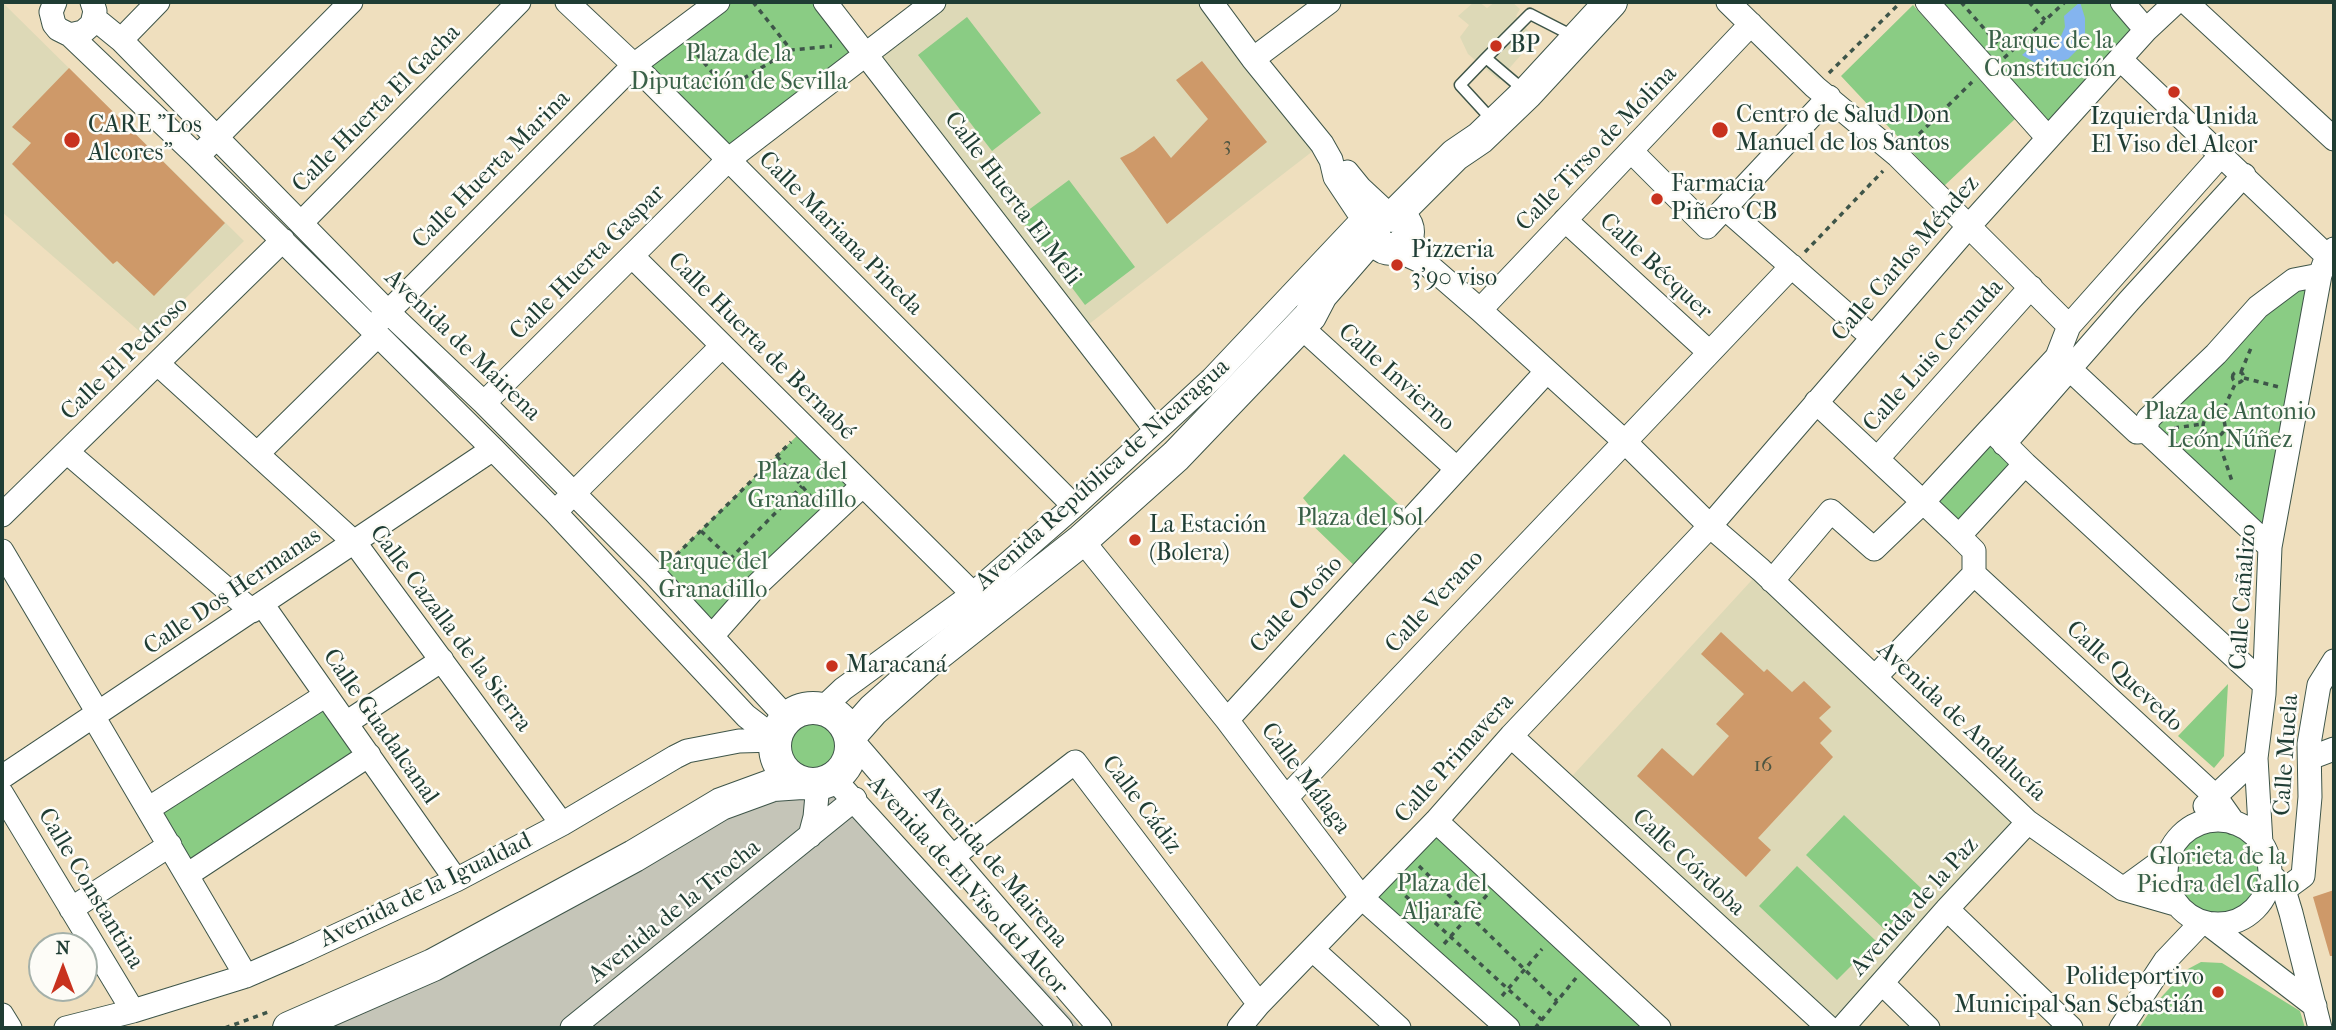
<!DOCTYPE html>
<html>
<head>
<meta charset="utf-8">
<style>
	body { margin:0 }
	#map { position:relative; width:2336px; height:1030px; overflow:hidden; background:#efdfbe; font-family:"IM FELL French Canon",serif }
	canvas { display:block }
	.frame { position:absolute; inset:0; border:4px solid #1f3d34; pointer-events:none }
	.north { position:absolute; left:28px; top:932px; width:70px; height:70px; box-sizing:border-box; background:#fdfcf7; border:2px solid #a4b0a9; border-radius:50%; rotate:0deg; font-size:19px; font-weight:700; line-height:28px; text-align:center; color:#1f3d34 }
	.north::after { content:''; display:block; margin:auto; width:24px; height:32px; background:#c8321e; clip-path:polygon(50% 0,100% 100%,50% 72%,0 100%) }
</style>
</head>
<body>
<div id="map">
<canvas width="2336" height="1030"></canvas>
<div class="frame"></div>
<div class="north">N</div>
</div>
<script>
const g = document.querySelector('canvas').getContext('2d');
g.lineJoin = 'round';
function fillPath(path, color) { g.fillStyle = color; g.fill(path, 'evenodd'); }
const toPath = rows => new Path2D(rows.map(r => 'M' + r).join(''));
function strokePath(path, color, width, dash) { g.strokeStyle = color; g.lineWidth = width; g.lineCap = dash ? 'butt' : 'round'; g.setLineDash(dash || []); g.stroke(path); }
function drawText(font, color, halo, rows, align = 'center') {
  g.font = font + ' "IM FELL French Canon",serif'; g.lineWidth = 5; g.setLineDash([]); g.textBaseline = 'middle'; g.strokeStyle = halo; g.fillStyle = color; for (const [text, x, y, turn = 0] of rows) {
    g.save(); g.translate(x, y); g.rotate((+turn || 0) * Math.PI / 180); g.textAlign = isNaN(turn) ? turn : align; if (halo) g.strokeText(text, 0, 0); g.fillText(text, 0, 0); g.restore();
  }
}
const built = toPath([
	[2,2,244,241,146,337,2,212],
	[934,2,1211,2,1322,144,1080,331,868,55],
	[1474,2,1479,2,1487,8,1495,2,1512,2,1520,9,1516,16,1535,39,1499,80,1468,54,1460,37,1469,25,1458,16],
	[1761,570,2028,822,1842,1028,1564,785]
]);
const industrial = toPath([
	[833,765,850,779,1081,1028,323,1028,732,810]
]);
const green = toPath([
	[718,2,825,2,868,55,728,160,634,65],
	[1927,2,2122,2,2146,30,2048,138],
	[1913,5,2015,119,1944,186,1841,76],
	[967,17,1041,113,992,151,918,55],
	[1069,180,1135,267,1085,305,1019,217],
	[2320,275,2270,547,2147,423,2258,307],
	[805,428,863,485,712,636,655,575],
	[1990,429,2025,464,1959,536,1923,502],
	[1344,454,1413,518,1362,573,1304,517,1312,509,1303,498],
	[2228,684,2224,756,2214,768,2178,736],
	[324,703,359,755,190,865,158,811],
	'781 746a32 32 0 1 1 64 0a32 32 0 1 1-64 0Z',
	[1844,815,1923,890,1885,930,1806,855],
	[1436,821,1657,1028,1508,1028,1361,897],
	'2172 872a45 45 0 1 1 90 0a45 45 0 1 1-90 0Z',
	[1797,866,1876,941,1837,980,1759,906],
	[2201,962,2222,963,2300,1011,2305,1028,2139,1028,2154,1005,2178,979,2188,969]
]);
const water = toPath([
	[2080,2,2085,18,2085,35,2078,49,2068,59,2054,63,2037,64,2022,55,2038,40,2055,40,2061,36,2065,27,2064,16]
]);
const building = toPath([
	[1202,61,1267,142,1167,224,1120,158,1134,151,1154,136,1171,158,1208,119,1176,80],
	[69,68,225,223,154,296,117,261,113,264,12,164,31,143,12,127],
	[1721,632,1764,672,1767,669,1792,692,1804,681,1831,707,1819,718,1832,731,1820,743,1833,757,1758,838,1771,850,1746,877,1637,776,1662,748,1693,776,1729,736,1716,724,1744,694,1701,654],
	[2334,890,2334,956,2330,956,2313,897]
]);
const path = toPath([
	[753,2,791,50,832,46],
	[1961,2,2007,55],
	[2029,2,2045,20],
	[691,47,721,83,744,78,791,50],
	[2004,58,2065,2],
	[1829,73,1901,2],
	[1912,141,1972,82],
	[1805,252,1883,171],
	'2232.5 377a5.5 5.5 0 1 1 11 0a5.5 5.5 0 1 1-11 0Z',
	[2241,372,2251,348],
	[2244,378,2279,387],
	'2203 426a11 11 0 1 1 22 0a11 11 0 1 1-22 0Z',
	[2220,417,2236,382],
	[2174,428,2203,424],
	[2217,437,2232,481],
	[777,456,816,503],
	[701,531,743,570],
	[730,559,802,486],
	[669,562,791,442],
	[1419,866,1557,1001],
	[1398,889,1542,1020],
	[1444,944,1487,895],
	[1502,996,1542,949],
	[225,1028,268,1012],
	[1535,1028,1576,978]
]);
const lane = toPath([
	[1486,58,1526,92],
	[1493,121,1460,85,1486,58,1530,14,1573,36]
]);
const street = toPath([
	[55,2,51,12,54,24,58,29,70,35,83,32,92,24,95,11,92,2],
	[567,2,634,65,1074,506],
	[825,2,1156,430],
	[1211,2,1253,59,1322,144,1331,160,1335,177,1363,219,1374,228],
	[1728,2,1815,87,1898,156,2069,326],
	[1927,2,2048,138],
	[2122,2,2146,30],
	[2186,2,2334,139],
	[94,18,121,40,388,312,484,403,655,575,787,718],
	[70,35,197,156,493,449,554,511,746,716,776,739],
	[121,40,158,2],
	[1253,59,1329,2],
	[2120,59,2327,256],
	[205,149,351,2],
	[1631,151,1707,227,1829,97],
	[1347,172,1360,188,1389,215],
	[1725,208,1872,337],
	[1565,220,1709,352],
	[301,223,519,2],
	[1408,235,1427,264],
	[1394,249,1427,264,1480,310,1624,441,1710,526,1761,570,2028,822,2123,889,2175,904],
	[632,256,973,594],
	[1480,310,1751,24],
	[377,323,634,65,718,2],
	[1300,326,1457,469],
	[2060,360,2137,432,2146,431,2270,547],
	[158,364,355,543,562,824],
	[484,403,728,160,934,2],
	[1990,429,2057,357,2069,326,2222,154],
	[2146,431,2148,419,2216,354,2258,307,2294,280,2320,275],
	[2004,444,2129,301,2244,175],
	[67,452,252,611],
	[257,454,377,336],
	[1877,459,2031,287],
	[2025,464,2264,684],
	[563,504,722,346],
	[2,515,283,240],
	[1959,536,1974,551,1974,574],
	[1082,540,1227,720,1361,897,1508,1028],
	[2,551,98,713],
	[1772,581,1831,511,1874,549,1923,502,1990,429,2025,464,1959,536,1923,502,1877,459,1816,402],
	[262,604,456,880],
	[712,636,758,584,863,485],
	[1875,677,1974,574,2215,796,2234,823],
	[823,708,843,689,973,594,1074,506,1212,379,1363,219],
	[93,716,246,976],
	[1227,720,1547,371],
	[346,723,442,660],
	[1511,736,1829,1028],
	[851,739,1100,1028],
	[2310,758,2334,749],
	[2,777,493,449],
	[834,779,1061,1028],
	[2,794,133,1011],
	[1286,798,1792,266],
	[2205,806,2256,758],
	[148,809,326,695],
	'2166 872a52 52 0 1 1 104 0a52 52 0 1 1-104 0Z',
	[1436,821,1659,1028],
	[810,836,815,817,818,784],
	[2261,843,2256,758,2264,694,2270,547,2320,275,2327,256,2334,249],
	[952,857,1075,762,1259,1004],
	[187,875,369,755],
	[2274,878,2284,890,2291,913,2320,1028],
	[2123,889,2167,857],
	[2284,890,2303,876,2310,797,2309,744,2319,685,2334,661],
	[71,909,170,845],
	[1947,909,2071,1028],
	[2207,923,2315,1006],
	[1313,950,1399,1028],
	[1882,983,1928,1028],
	[2,1015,10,1028],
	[66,1028,133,1011,246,976,299,953,456,880,562,824,675,757,687,751,739,741,776,740],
	[572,1028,855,799],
	[1239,1028,1259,1004,1436,821,1511,736,1710,526,1969,226,2146,30,2176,2],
	[1842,1028,1947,909,2028,822],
	[2121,1028,2165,961,2202,922]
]);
const secondary = toPath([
	'1374 232a17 17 0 1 1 34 0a17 17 0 1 1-34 0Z',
	[1394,216,1455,155,1480,138,1527,93,1611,2],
	'775 746a38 38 0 1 1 76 0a38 38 0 1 1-76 0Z',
	[850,736,873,710,925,664,1082,540,1176,456,1310,316,1321,295,1374,234],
	[289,1028,433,965,634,856,721,804,773,785,802,783]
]);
const markers = [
	[1496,46,7,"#c8321e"],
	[2174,92,7,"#c8321e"],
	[1720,130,9,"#c8321e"],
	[72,140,9,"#c8321e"],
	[1657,199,7,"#c8321e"],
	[1397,265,7,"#c8321e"],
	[1135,540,7,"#c8321e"],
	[832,666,7,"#c8321e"],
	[2218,992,7,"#c8321e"]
];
const numberNames = [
	["3",1227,146],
	["16",1763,766]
];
const parkNames = [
	["Parque de la",2050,42],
	["Constitución",2050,70],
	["Plaza de la",739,55],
	["Diputación de Sevilla",739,83],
	["Plaza de Antonio",2230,413],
	["León Núñez",2230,441],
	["Plaza del",802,473],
	["Granadillo",802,501],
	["Plaza del Sol",1360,519],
	["Parque del",713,563],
	["Granadillo",713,591],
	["Glorieta de la",2218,858],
	["Piedra del Gallo",2218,886],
	["Plaza del",1442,885],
	["Aljarafe",1442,913]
];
const poiNames = [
	["BP",1510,46],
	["Centro de Salud Don",1736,116],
	["Manuel de los Santos",1736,144],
	["Izquierda Unida",2174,118,"center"],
	["El Viso del Alcor",2174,146,"center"],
	["CARE \"Los",88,126],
	["Alcores\"",88,154],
	["Farmacia",1671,185],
	["Piñero CB",1671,213],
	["Pizzeria",1411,251],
	["3’90 viso",1411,279],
	["La Estación",1149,526],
	["(Bolera)",1149,554],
	["Maracaná",846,666],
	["Polideportivo",2204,978,"right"],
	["Municipal San Sebastián",2204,1006,"right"]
];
const streetNames = [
	["Calle Huerta El Gacha",377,109,-45],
	["Calle Tirso de Molina",1597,149,-46],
	["Calle Huerta Marina",492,170,-45],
	["Calle Huerta El Meli",1012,199,53],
	["Calle Mariana Pineda",840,234,45],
	["Calle Carlos Méndez",1906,259,-49],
	["Calle Huerta Gaspar",588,263,-45],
	["Calle Bécquer",1655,267,43],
	["Avenida de Mairena",462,346,44],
	["Calle Huerta de Bernabé",761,347,45],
	["Calle Luis Cernuda",1934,356,-48],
	["Calle El Pedroso",125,359,-44],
	["Calle Invierno",1396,378,42],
	["Avenida República de Nicaragua",1103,475,-42],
	["Calle Dos Hermanas",233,592,-34],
	["Calle Cañalizo",2244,597,-86],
	["Calle Verano",1435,602,-47],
	["Calle Otoño",1297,605,-47],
	["Calle Cazalla de la Sierra",450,629,53],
	["Calle Quevedo",2124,677,43],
	["Avenida de Andalucía",1961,722,43],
	["Calle Guadalcanal",380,727,55],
	["Calle Muela",2287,755,-86],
	["Calle Primavera",1455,759,-48],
	["Calle Málaga",1305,779,53],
	["Calle Cádiz",1141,805,53],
	["Calle Córdoba",1688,863,43],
	["Avenida de Mairena",995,867,49],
	["Avenida de El Viso del Alcor",967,886,48],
	["Calle Constantina",90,889,59],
	["Avenida de la Igualdad",426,891,-26],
	["Avenida de la Paz",1915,907,-48],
	["Avenida de la Trocha",675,912,-39]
];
fillPath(built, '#ddd9b7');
fillPath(industrial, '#c5c5b8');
fillPath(green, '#8acc84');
fillPath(water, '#84b4ef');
fillPath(building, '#ce9969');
strokePath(lane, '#3e5549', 13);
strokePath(street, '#3e5549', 25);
strokePath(secondary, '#3e5549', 34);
strokePath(path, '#3e5549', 3.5, [5, 5]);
strokePath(lane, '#fff', 10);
strokePath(street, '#fff', 23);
strokePath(secondary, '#fff', 32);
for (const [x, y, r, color] of markers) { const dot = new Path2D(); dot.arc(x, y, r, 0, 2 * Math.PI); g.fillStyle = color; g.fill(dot); strokePath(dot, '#fdfcf7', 2.5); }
drawText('21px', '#4b5441', null, numberNames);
drawText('24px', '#3a6148', '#fdfcf7', parkNames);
drawText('24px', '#1f3d34', '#fdfcf7', poiNames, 'left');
drawText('24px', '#1f3d34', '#fdfcf7', streetNames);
</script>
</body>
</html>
